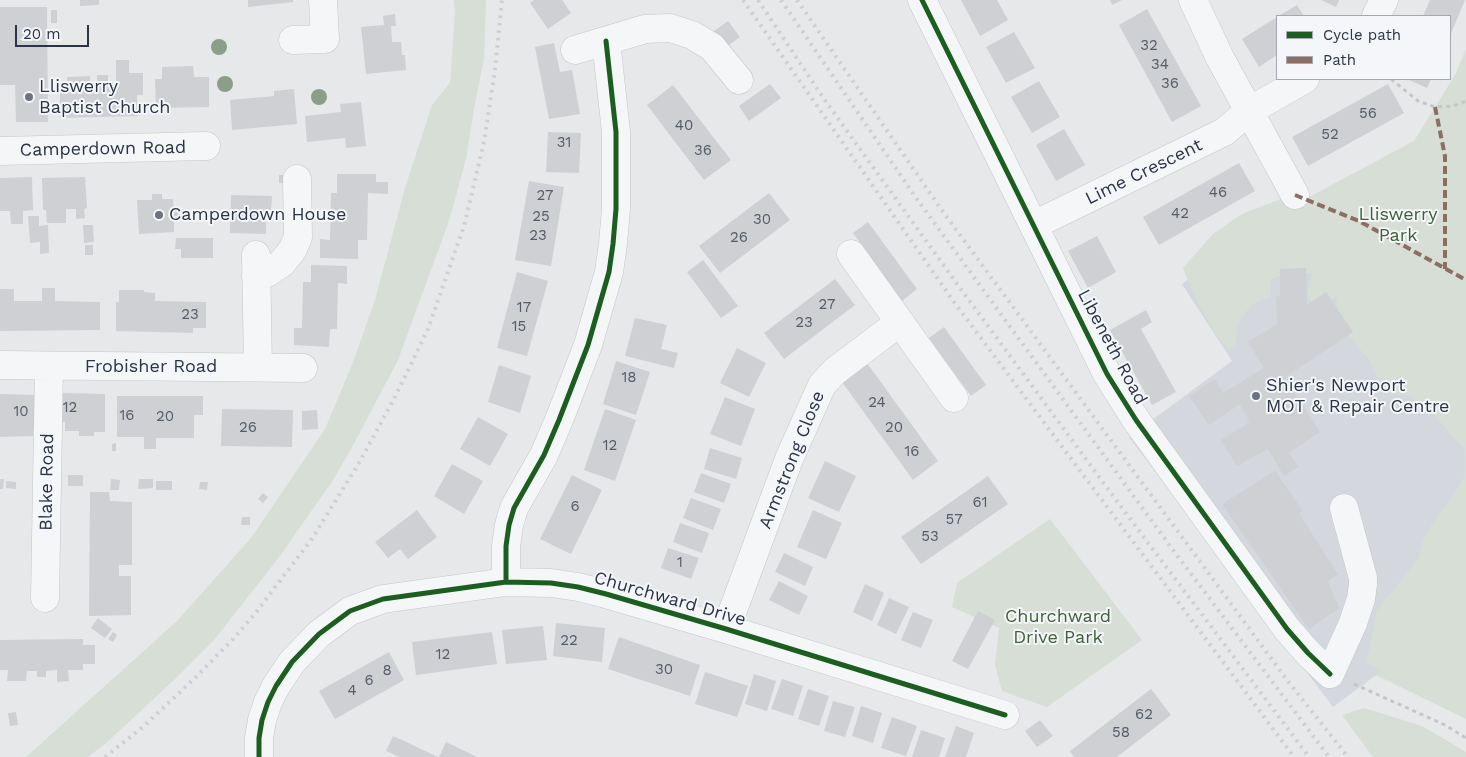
<!DOCTYPE html>
<html>
<head>
<meta charset="utf-8">
<style>
	body { margin:0 }
	#map { position:relative; width:1466px; height:757px; overflow:hidden; background:#e6e8ea; font-family:"Work Sans",sans-serif }
	canvas { display:block }
	.legend { position:absolute; left:1276px; top:15px; width:175px; height:65px; box-sizing:border-box; background:#f4f6f9; border:1px solid #a4a8b1; margin:0; padding:6px 9px; list-style:none; font-size:15px; color:#2b3445 }
	.legend li { display:flex; align-items:center; gap:10px; height:25px }
	.legend b { width:25px; border:1px solid #a4a8b1 }
	.scale { position:absolute; left:15px; top:25px; width:74px; height:22px; box-sizing:border-box; border:2px solid #2b3445; border-top:0; padding-left:6px; font-size:15px; line-height:18px; white-space:nowrap; color:#2b3445; -webkit-text-stroke:4px #f4f6f9; paint-order:stroke }
</style>
</head>
<body>
<div id="map">
<canvas width="1466" height="757"></canvas>
<ul class="legend">
<li><b style="height:6px;background:#1b5e20"></b>Cycle path</li>
<li><b style="height:6px;background:#8d6e63"></b>Path</li>
</ul>
<div class="scale">20 m</div>
</div>
<script>
const g = document.querySelector('canvas').getContext('2d');
g.lineJoin = 'round';
function fillPath(path, color) { g.fillStyle = color; g.fill(path, 'evenodd'); }
const toPath = rows => new Path2D(rows.map(r => 'M' + r).join(''));
function strokePath(path, color, width, dash) { g.strokeStyle = color; g.lineWidth = width; g.lineCap = dash ? 'butt' : 'round'; g.setLineDash(dash || []); g.stroke(path); }
function drawText(font, color, halo, rows, align = 'center') {
  g.font = font + ' "Work Sans",sans-serif'; g.lineWidth = 4; g.setLineDash([]); g.textBaseline = 'middle'; g.strokeStyle = halo; g.fillStyle = color; for (const [text, x, y, turn = 0] of rows) {
    g.save(); g.translate(x, y); g.rotate((+turn || 0) * Math.PI / 180); g.textAlign = isNaN(turn) ? turn : align; if (halo) g.strokeText(text, 0, 0); g.fillText(text, 0, 0); g.restore();
  }
}
const built = toPath([
	[1287,209,1466,388,1466,585,1434,632,1333,707,1129,437,1232,361,1182,284]
]);
const green = toPath([
	[454,0,486,0,484,59,474,109,466,159,449,221,398,360,350,451,333,480,280,556,214,640,175,679,106,743,88,757,26,757,177,621,251,538,325,429,352,365,375,300,405,188,432,105,450,83,455,13],
	[1466,49,1466,719,1376,675,1380,671,1366,661,1372,636,1376,611,1418,559,1424,538,1437,516,1451,499,1465,475,1465,451,1431,411,1408,395,1392,394,1384,389,1369,360,1355,344,1339,321,1336,296,1328,305,1315,308,1307,294,1312,273,1285,274,1271,279,1270,297,1251,305,1237,325,1236,346,1229,350,1215,334,1193,293,1183,268,1213,234,1242,214,1283,198,1296,204,1414,141,1455,75],
	[1050,519,1142,640,1047,707,1002,691,995,665,999,628,952,607,957,583],
	[1364,708,1422,726,1466,752,1466,757,1373,757,1342,715]
]);
const building = toPath([
	[80,0,99,0,99,5,80,6],
	[248,0,293,0,293,2,248,7],
	[534,0,562,0,571,13,548,29,530,3],
	[961,0,997,0,1008,20,980,36],
	[1110,0,1122,0,1112,5],
	[1321,0,1339,0,1336,7],
	[1430,0,1465,0,1450,36,1450,16,1423,16],
	[1297,5,1304,16,1278,16],
	[0,7,47,7,48,122,16,122,15,85,0,85],
	[1147,9,1201,106,1172,122,1119,25],
	[51,10,57,10,57,23,51,23],
	[395,14,396,26,391,26,392,42,401,42,402,55,405,55,406,70,366,74,361,27,384,25,383,16],
	[1277,17,1277,55,1259,67,1242,39],
	[728,21,740,37,723,49,711,33],
	[1014,32,1035,68,1006,83,986,47],
	[554,43,560,72,572,70,580,114,549,119,535,47],
	[116,60,129,60,129,73,143,73,143,95,137,95,138,116,60,118,60,88,68,88,67,77,90,76,90,86,97,87,97,75,108,75,108,87,116,86],
	[193,66,194,77,209,77,209,107,156,108,155,79,162,79,162,67],
	[1407,79,1431,79,1427,88],
	[1039,81,1060,117,1032,133,1011,97],
	[770,84,781,98,749,121,739,106],
	[1388,84,1404,113,1308,166,1292,137],
	[673,85,731,160,704,180,647,105],
	[294,89,297,124,232,130,230,100,274,96,274,91],
	[361,102,366,146,346,148,345,138,307,142,305,116,341,112,340,104],
	[1064,129,1085,165,1056,181,1036,145],
	[548,132,581,133,579,173,546,172],
	[1239,163,1255,191,1159,245,1143,217],
	[337,174,376,174,376,182,388,182,388,194,368,193,367,240,358,240,358,259,320,258,320,239,330,240,331,193,337,193],
	[279,175,286,175,285,183,279,183],
	[32,177,33,210,23,211,23,224,11,224,10,211,0,211,0,178],
	[85,177,87,208,84,209,85,218,76,219,76,209,66,209,66,223,47,223,46,210,43,210,42,178],
	[529,181,564,187,551,266,515,260],
	[769,193,790,220,720,273,699,246],
	[152,194,162,194,162,199,173,199,174,211,179,211,180,219,174,220,174,232,139,234,137,200,152,200],
	[231,195,272,196,271,210,266,210,266,234,230,233],
	[28,216,39,216,39,226,48,225,49,253,40,254,40,242,30,243],
	[868,222,917,289,902,301,853,233],
	[83,225,93,225,94,242,84,243],
	[1097,236,1116,272,1088,288,1068,251],
	[176,238,213,238,213,258,181,258,181,249,175,249],
	[85,245,93,245,93,255,85,255],
	[703,260,738,306,721,318,687,272],
	[311,265,347,266,347,284,338,283,337,329,330,329,329,347,294,345,294,328,302,328,303,282,311,282],
	[1306,268,1307,305,1326,292,1353,332,1285,377,1320,432,1289,453,1298,467,1284,476,1268,449,1237,466,1221,440,1250,422,1240,404,1209,425,1189,396,1215,379,1223,393,1264,368,1248,342,1277,324,1276,296,1280,297,1280,269],
	[517,272,548,281,527,356,497,348],
	[835,279,855,305,784,359,764,333],
	[42,288,55,288,55,301,100,302,100,330,0,331,0,289,14,289,14,301,42,301],
	[119,290,144,290,144,292,155,293,155,301,206,302,206,328,193,328,193,333,116,331,116,302,119,302],
	[1146,310,1152,322,1141,329,1176,392,1152,405,1110,330],
	[635,318,667,325,661,349,678,353,674,368,625,356],
	[944,327,986,385,971,396,929,338],
	[737,348,766,363,749,397,720,383],
	[616,361,650,372,636,415,603,404],
	[867,363,938,461,913,480,842,382],
	[499,365,531,376,520,413,488,402],
	[63,393,105,394,105,432,94,432,94,436,79,436,79,431,65,431,65,422,54,422,54,395,63,395],
	[0,394,36,395,36,429,33,429,33,436,0,437],
	[117,396,203,396,203,415,194,415,194,438,156,438,156,449,144,449,144,437,117,437],
	[725,397,755,409,741,446,710,434],
	[222,409,293,410,292,447,221,446],
	[605,409,636,420,615,481,584,470],
	[317,410,318,429,302,430,302,411],
	[478,417,508,434,490,466,460,449],
	[116,443,116,451,112,451,112,444],
	[710,448,742,458,736,479,704,469],
	[825,461,856,476,839,512,808,498],
	[452,464,483,481,464,514,434,496],
	[1275,471,1302,510,1299,514,1338,574,1328,581,1339,608,1309,629,1222,504],
	[701,473,731,484,724,503,694,492],
	[68,475,83,475,83,486,68,486],
	[572,475,602,490,571,554,540,539],
	[988,476,1008,504,921,564,901,537],
	[0,479,4,479,3,489,0,489],
	[111,479,120,480,119,490,110,490],
	[139,479,153,479,153,488,138,489],
	[6,481,16,482,16,489,6,488],
	[156,481,172,481,172,490,156,490],
	[200,482,208,482,207,490,199,489],
	[90,492,109,492,110,501,132,502,132,565,119,565,119,576,131,576,131,615,89,616],
	[263,493,268,497,263,503,258,499],
	[691,498,721,509,713,530,683,518],
	[417,510,437,537,408,559,400,549,388,558,375,542],
	[813,510,842,523,826,559,797,547],
	[242,517,250,517,250,525,241,525],
	[680,523,709,533,702,553,673,542],
	[668,548,699,558,691,579,661,568],
	[784,553,813,567,805,586,775,572],
	[779,581,808,596,799,615,769,600],
	[865,584,884,593,872,621,853,612],
	[889,598,909,607,896,634,877,625],
	[978,611,995,620,968,669,952,661],
	[913,612,933,620,921,648,901,640],
	[98,618,112,629,105,638,91,628],
	[556,623,605,628,602,662,553,656],
	[543,626,547,660,506,664,502,630],
	[113,632,117,635,113,642,108,639],
	[492,632,497,664,416,675,412,642],
	[619,637,700,665,690,696,608,669],
	[83,639,83,645,95,645,95,664,83,664,83,670,68,670,69,681,57,682,57,670,46,671,46,677,37,677,37,671,27,671,26,681,7,681,8,670,0,670,0,640],
	[389,652,404,680,335,719,319,691],
	[705,672,748,686,737,717,695,704],
	[754,674,776,681,767,711,745,704],
	[782,679,803,686,793,716,771,709],
	[808,689,829,696,819,726,798,719],
	[1151,689,1171,715,1117,757,1074,757,1070,751],
	[833,701,855,707,845,737,824,731],
	[861,706,882,713,873,743,852,736],
	[16,712,18,725,10,726,8,713],
	[892,717,917,726,906,756,881,748],
	[1040,720,1053,736,1037,747,1025,731],
	[956,726,974,733,966,757,945,757],
	[921,730,945,738,939,757,912,757],
	[393,736,402,740,438,757,399,757,386,751],
	[446,742,477,757,439,757]
]);
const path = toPath([
	[1391,79,1418,101,1435,107,1453,106,1466,101],
	[1354,684,1445,725,1466,738]
]);
const minor = toPath([
	[922,0,1107,374,1136,420,1287,629,1308,653,1330,674,1353,623,1361,599,1363,584,1363,578,1344,508],
	[1193,0,1220,58,1295,195],
	[1376,16,1384,0],
	[293,40,325,39,323,0],
	[575,50,645,29,670,28,692,35,712,47,739,80],
	[0,151,206,146],
	[1034,225,1224,132,1249,111,1305,79],
	[851,254,954,398],
	[256,255,258,367],
	[256,276,267,273,282,263,293,249,298,237,297,179],
	[0,365,303,368],
	[506,582,506,546,509,525,514,508,544,455,559,420,588,345,609,272,613,244,616,209,616,132,606,41],
	[45,598,49,367],
	[726,629,789,459,822,385,835,371,900,322],
	[259,757,259,738,262,720,268,702,276,686,292,662,319,634,350,611,383,599,506,582,551,583,578,587,606,594,726,629,1005,715]
]);
const rail = toPath([
	[743,0,954,302,1294,757],
	[758,0,824,99,960,288,1119,504,1309,757],
	[781,0,914,195,1173,550,1329,757],
	[797,0,941,209,1287,680,1348,757],
	[105,757,143,727,197,676,233,639,254,615,311,540,359,463,396,395,428,329,464,226,484,142,495,70,502,0]
]);
const quiet = toPath([
	[1435,107,1445,156,1445,269],
	[1295,195,1359,221,1466,280]
]);
const cycleway = toPath([
	[922,0,1107,374,1136,420,1287,629,1308,653,1330,674],
	[506,582,506,546,509,525,514,508,544,455,559,420,588,345,609,272,613,244,616,209,616,132,606,41],
	[259,757,259,738,262,720,268,702,276,686,292,662,319,634,350,611,383,599,506,582,551,583,578,587,606,594,726,629,1005,715]
]);
const trees = [
	[219,47],
	[225,84],
	[319,97]
];
const markers = [
	[29,97,5,"#6c737f"],
	[159,215,5,"#6c737f"],
	[1256,396,5,"#6c737f"]
];
const numberNames = [
	["32",1149,46],
	["34",1160,65],
	["36",1170,84],
	["56",1368,114],
	["40",684,126],
	["52",1330,135],
	["31",564,143],
	["36",703,151],
	["46",1218,193],
	["27",545,196],
	["42",1180,214],
	["25",541,217],
	["30",762,220],
	["23",538,236],
	["26",739,238],
	["27",827,305],
	["17",524,308],
	["23",190,315],
	["23",804,323],
	["15",519,327],
	["18",629,378],
	["24",877,403],
	["12",70,408],
	["10",21,412],
	["16",127,416],
	["20",165,417],
	["26",248,428],
	["20",894,428],
	["12",610,446],
	["16",912,452],
	["61",980,503],
	["6",575,507],
	["57",954,520],
	["53",930,537],
	["1",680,563],
	["22",569,641],
	["12",443,655],
	["30",664,670],
	["8",387,671],
	["6",369,681],
	["4",352,691],
	["62",1144,715],
	["58",1121,733]
];
const poiNames = [
	["Lliswerry",39,87],
	["Baptist Church",39,108],
	["Camperdown House",169,215],
	["Shier's Newport",1266,386],
	["MOT & Repair Centre",1266,407]
];
const streetNames = [
	["Camperdown Road",103,149,-1],
	["Lime Crescent",1144,172,-26],
	["Libeneth Road",1112,347,62],
	["Frobisher Road",151,367],
	["Armstrong Close",792,460,-68],
	["Blake Road",47,482,-89],
	["Churchward Drive",670,599,16]
];
const parkNames = [
	["Lliswerry",1398,215],
	["Park",1398,236],
	["Churchward",1058,617],
	["Drive Park",1058,638]
];
fillPath(built, '#d4d7dd');
fillPath(green, '#d6ded6');
fillPath(building, '#ced0d3');
strokePath(minor, '#c4c6c8', 29);
strokePath(path, '#c5c6ca', 3, [4, 4]);
strokePath(minor, '#f5f6f7', 28);
strokePath(rail, '#cecfd2', 4, [2.5, 5]);
strokePath(quiet, '#8d6e63', 4, [8, 4]);
strokePath(cycleway, '#1b5e20', 5);
g.fillStyle = '#8a9e88';
for (const [x, y] of trees) { g.beginPath(); g.arc(x, y, 8, 0, 2 * Math.PI); g.fill(); }
for (const [x, y, r, color] of markers) { const dot = new Path2D(); dot.arc(x, y, r, 0, 2 * Math.PI); g.fillStyle = color; g.fill(dot); strokePath(dot, '#f4f6f9', 2); }
drawText('15px', '#545c69', null, numberNames);
drawText('18px', '#2b3445', '#f4f6f9', poiNames, 'left');
drawText('18px', '#2b3445', '#f4f6f9', streetNames);
drawText('18px', '#3f6138', '#f4f6f9', parkNames);
</script>
</body>
</html>
